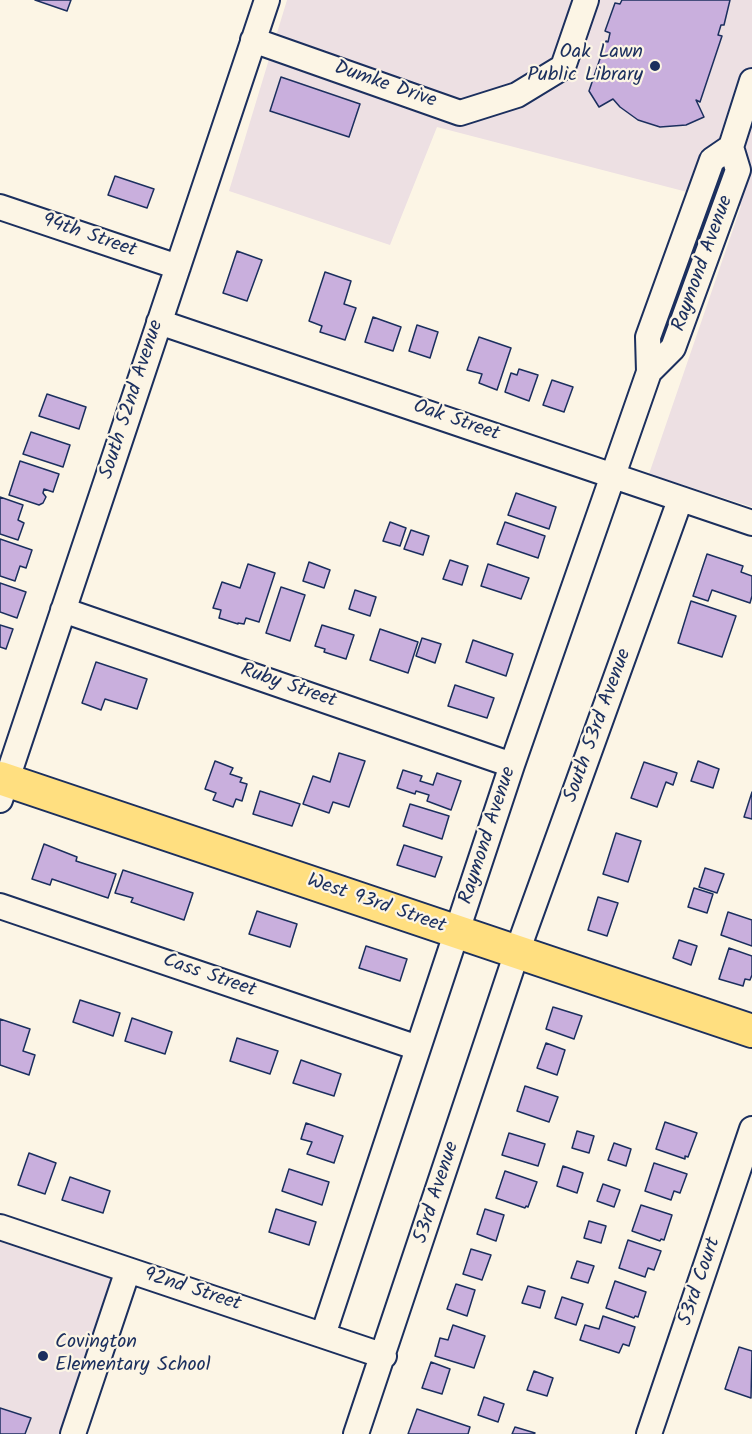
<!DOCTYPE html>
<html>
<head>
<meta charset="utf-8">
<style>
	body { margin:0 }
	canvas { display:block; background:#fcf5e5 }
</style>
</head>
<body>
<canvas width="752" height="1434"></canvas>
<script>
const g = document.querySelector('canvas').getContext('2d');
g.lineJoin = 'round';
function fillPath(path, color) { g.fillStyle = color; g.fill(path, 'evenodd'); }
const toPath = rows => new Path2D(rows.map(r => 'M' + r).join(''));
function strokePath(path, color, width, dash) { g.strokeStyle = color; g.lineWidth = width; g.lineCap = dash ? 'butt' : 'round'; g.setLineDash(dash || []); g.stroke(path); }
function drawText(font, color, halo, rows, align = 'center') {
  g.font = font + ' Kalam,sans-serif'; g.lineWidth = 4.5; g.setLineDash([]); g.textBaseline = 'middle'; g.strokeStyle = halo; g.fillStyle = color; for (const [text, x, y, turn = 0] of rows) {
    g.save(); g.translate(x, y); g.rotate((+turn || 0) * Math.PI / 180); g.textAlign = isNaN(turn) ? turn : align; if (halo) g.strokeText(text, 0, 0); g.fillText(text, 0, 0); g.restore();
  }
}
const built = toPath([
	[287,0,752,0,752,507,649,474,741,206,437,127,390,245,229,191],
	[0,1242,112,1279,59,1434,0,1434]
]);
const building = toPath([
	[35,0,71,0,67,11,35,0],
	[622,0,730,0,724,25,721,25,718,35,722,36,700,102,696,100,704,117,686,125,660,127,638,120,620,107,613,99,599,107,589,91,606,41,608,42,610,33,605,31,615,3,620,4,622,0],
	[281,77,360,104,349,137,270,111,281,77],
	[115,176,154,189,147,208,108,195,115,176],
	[237,251,262,260,247,301,223,293,237,251],
	[325,272,351,281,344,304,356,308,345,340,320,332,322,326,309,321,325,272],
	[373,317,401,327,393,351,365,342,373,317],
	[417,325,438,332,430,358,409,351,417,325],
	[479,337,511,348,497,390,479,383,482,374,467,370,479,337],
	[519,369,538,375,529,401,505,392,511,373,517,375,519,369],
	[552,380,573,387,564,412,543,405,552,380],
	[47,394,86,407,79,429,39,416,47,394],
	[31,432,70,445,63,467,23,454,31,432],
	[20,461,59,474,53,492,44,489,43,493,46,497,43,503,39,505,9,495,20,461],
	[516,493,556,507,549,529,508,515,516,493],
	[0,497,23,505,18,520,24,523,18,540,0,534,0,497],
	[390,522,406,528,400,546,383,541,390,522],
	[505,522,545,536,538,558,497,544,505,522],
	[411,530,429,536,423,555,404,549,411,530],
	[0,539,32,550,26,568,20,566,15,581,0,576,0,539],
	[707,554,743,566,741,572,752,576,752,596,750,603,712,590,708,601,693,596,707,554],
	[450,560,468,566,462,585,443,579,450,560],
	[309,562,330,570,324,588,303,581,309,562],
	[248,564,275,573,259,622,246,618,244,624,238,623,238,624,219,618,221,610,213,608,222,582,240,588,248,564],
	[488,564,529,578,521,599,481,586,488,564],
	[0,583,26,592,17,618,0,612,0,583],
	[281,587,305,595,290,641,266,633,281,587],
	[355,590,376,597,370,616,349,609,355,590],
	[691,601,736,616,722,657,678,643,691,601],
	[0,625,13,629,6,649,0,647,0,625],
	[322,625,354,635,346,659,324,652,325,649,315,646,322,625],
	[380,629,418,642,408,673,370,660,380,629],
	[422,638,441,644,435,663,416,656,422,638],
	[473,640,513,654,506,676,466,662,473,640],
	[96,662,147,679,137,709,105,699,101,710,82,703,96,662],
	[455,685,494,698,487,718,448,706,455,685],
	[339,753,365,761,349,807,333,802,329,813,303,804,313,776,330,782,339,753],
	[215,761,233,768,230,774,242,778,240,782,247,784,242,801,236,799,233,807,213,800,216,793,205,789,215,761],
	[698,761,719,769,713,788,691,781,698,761],
	[644,762,677,773,673,785,666,782,657,807,631,798,644,762],
	[403,770,422,776,420,781,433,785,437,773,461,781,451,810,427,801,429,795,416,791,415,794,397,788,403,770],
	[260,791,300,804,292,826,253,814,260,791],
	[752,792,752,819,744,817,752,792],
	[410,804,449,816,442,839,403,826,410,804],
	[616,833,641,841,628,882,603,874,616,833],
	[44,844,77,857,76,861,116,874,108,898,52,879,50,885,32,879,44,844],
	[404,845,442,857,435,877,397,865,404,845],
	[705,868,724,874,717,893,699,887,705,868],
	[123,870,193,893,184,920,131,902,133,898,115,893,123,870],
	[694,888,713,894,707,913,688,907,694,888],
	[598,897,618,903,607,936,588,930,598,897],
	[257,911,297,924,290,947,249,934,257,911],
	[728,912,752,920,752,946,721,935,728,912],
	[679,940,697,946,691,965,673,958,679,940],
	[366,946,407,959,400,981,359,968,366,946],
	[729,948,752,956,752,975,750,980,745,979,743,986,719,979,729,948],
	[80,1000,120,1013,113,1036,73,1022,80,1000],
	[553,1007,582,1016,574,1039,546,1029,553,1007],
	[132,1018,172,1032,165,1054,125,1041,132,1018],
	[0,1019,30,1029,23,1051,35,1055,29,1075,0,1065,0,1019],
	[237,1038,278,1051,270,1074,230,1061,237,1038],
	[546,1043,565,1050,557,1075,537,1068,546,1043],
	[301,1060,341,1074,334,1096,293,1083,301,1060],
	[525,1086,558,1097,549,1122,517,1111,525,1086],
	[665,1122,697,1133,688,1157,685,1156,685,1159,656,1149,665,1122],
	[306,1123,343,1136,334,1163,307,1154,312,1142,301,1139,306,1123],
	[577,1131,594,1136,589,1153,572,1148,577,1131],
	[509,1133,545,1144,538,1166,502,1155,509,1133],
	[614,1143,631,1149,626,1166,608,1160,614,1143],
	[29,1153,56,1163,45,1194,18,1185,29,1153],
	[654,1163,687,1174,680,1193,674,1191,671,1200,645,1191,654,1163],
	[563,1166,583,1173,577,1193,557,1186,563,1166],
	[289,1169,329,1182,322,1205,282,1191,289,1169],
	[505,1171,537,1182,528,1207,526,1206,525,1208,496,1198,505,1171],
	[70,1177,110,1191,103,1213,62,1200,70,1177],
	[603,1184,620,1190,614,1207,597,1201,603,1184],
	[641,1205,672,1215,664,1240,661,1239,660,1241,632,1231,641,1205],
	[276,1209,316,1222,309,1245,269,1232,276,1209],
	[485,1209,504,1215,496,1241,477,1234,485,1209],
	[589,1221,606,1226,601,1243,584,1238,589,1221],
	[628,1240,661,1251,654,1270,648,1268,645,1277,619,1268,628,1240],
	[471,1249,491,1255,482,1280,463,1274,471,1249],
	[577,1261,594,1266,588,1283,571,1278,577,1261],
	[615,1281,646,1292,638,1317,635,1316,634,1318,606,1308,615,1281],
	[456,1284,475,1290,467,1316,447,1309,456,1284],
	[528,1286,545,1291,540,1308,522,1303,528,1286],
	[562,1297,583,1304,576,1325,555,1318,562,1297],
	[603,1316,635,1327,629,1346,623,1344,619,1353,580,1340,585,1325,599,1329,603,1316],
	[453,1325,485,1336,474,1368,435,1356,440,1338,448,1340,453,1325],
	[739,1347,752,1351,751,1398,725,1389,739,1347],
	[431,1362,450,1369,442,1394,422,1388,431,1362],
	[534,1371,553,1378,547,1396,527,1390,534,1371],
	[484,1397,504,1404,498,1422,478,1415,484,1397],
	[0,1408,31,1418,25,1434,0,1434,0,1408],
	[417,1409,470,1427,468,1434,408,1434,417,1409],
	[515,1427,535,1433,534,1434,512,1434,515,1427]
]);
const minor = toPath([
	[253,40,460,113,517,95,563,67,586,0],
	[0,207,178,267],
	[159,322,752,523],
	[649,372,673,348,738,170,731,147],
	[63,610,512,765],
	[0,800,267,0],
	[0,906,418,1048],
	[0,1227,384,1356],
	[323,1335,512,765,649,372,648,337,712,160,731,147,752,81],
	[73,1434,128,1270],
	[356,1434,517,952,680,500],
	[649,1434,752,1129]
]);
const major = toPath([
	[0,778,752,1031]
]);
const markers = [
	[655,66,6,"#1b2f5e"],
	[43,1356,6,"#1b2f5e"]
];
const poiNames = [
	["Oak Lawn",643,54],
	["Public Library",643,77],
	["Covington",55,1344,"left"],
	["Elementary School",55,1367,"left"]
];
const streetNames = [
	["Dumke Drive",385,86,19],
	["94th Street",89,237,19],
	["Raymond Avenue",704,264,-70],
	["South 52nd Avenue",133,400,-72],
	["Oak Street",456,422,19],
	["Ruby Street",288,687,19],
	["South 53rd Avenue",599,726,-70],
	["Raymond Avenue",489,836,-72],
	["West 93rd Street",376,905,19],
	["Cass Street",209,977,19],
	["53rd Avenue",438,1193,-72],
	["53rd Court",701,1282,-71],
	["92nd Street",192,1291,18]
];
fillPath(built, '#ede0e3');
fillPath(building, '#c9afdd');
strokePath(building, '#1b2f5e', 1.5);
strokePath(minor, '#1b2f5e', 28);
strokePath(major, '#1b2f5e', 36);
strokePath(minor, '#fcf5e5', 24);
strokePath(major, '#ffdf80', 32);
for (const [x, y, r, color] of markers) { const dot = new Path2D(); dot.arc(x, y, r, 0, 2 * Math.PI); g.fillStyle = color; g.fill(dot); strokePath(dot, '#fcf5e5', 2); }
drawText('20px', '#1b2f5e', '#fcf5e5', poiNames, 'right');
drawText('20px', '#1b2f5e', '#fcf5e5', streetNames);
</script>
</body>
</html>
